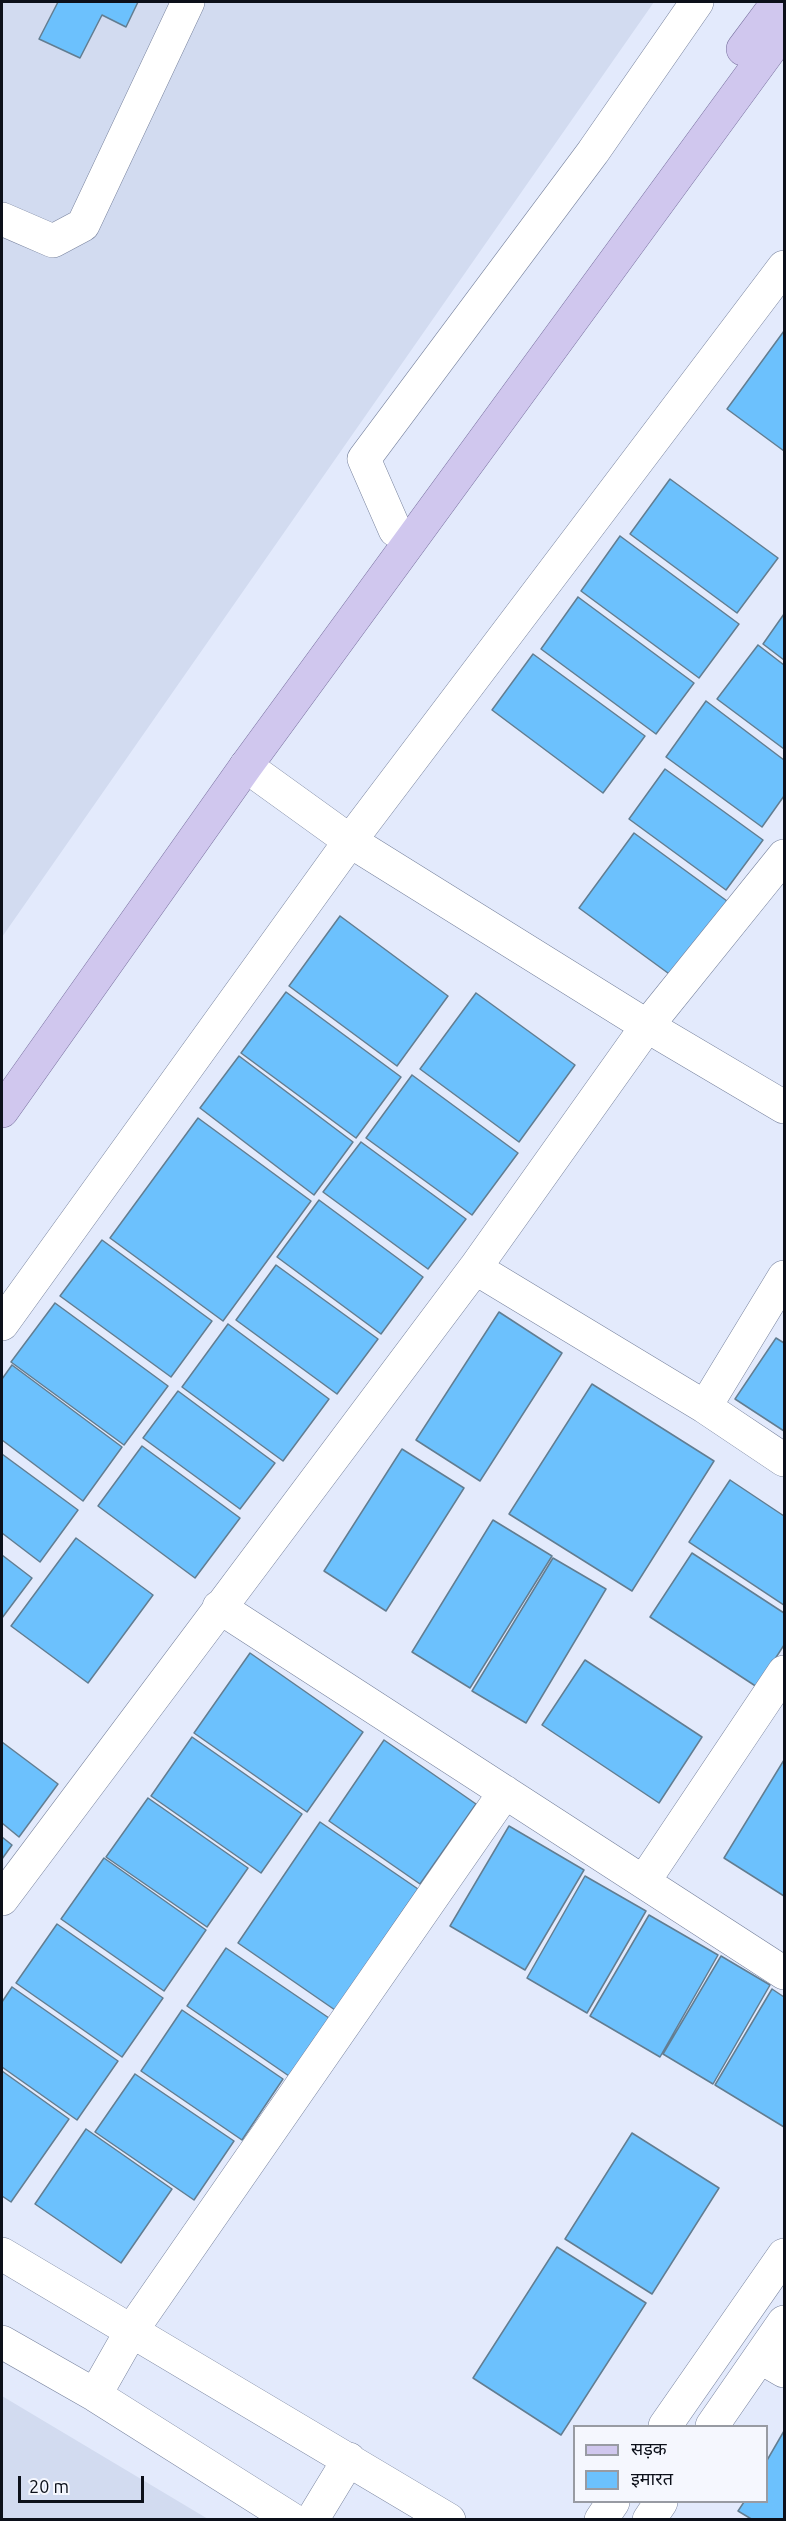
<!DOCTYPE html>
<html>
<head>
<meta charset="utf-8">
<style>
	body { margin:0 }
	#map { position:relative; width:786px; height:2521px; overflow:hidden; background:#e3eafc; font-family:Ubuntu,"Noto Sans Devanagari",sans-serif }
	canvas { display:block }
	.frame { position:absolute; inset:0; border:3px solid #0c101a; pointer-events:none }
	.legend { position:absolute; left:573px; top:2425px; width:195px; height:78px; box-sizing:border-box; background:#f5f7fe; border:2px solid #989ba3; margin:0; padding:8px 10px; list-style:none; font-size:18px; color:#0c101a }
	.legend li { display:flex; align-items:center; gap:12px; height:30px }
	.legend b { width:30px; border:2px solid #989ba3 }
	.scale { position:absolute; left:18px; top:2476px; width:126px; height:27px; box-sizing:border-box; border:3px solid #0c101a; border-top:0; padding-left:8px; font-size:18px; line-height:21px; white-space:nowrap; color:#0c101a; -webkit-text-stroke:4px #f5f7fe; paint-order:stroke }
</style>
</head>
<body>
<div id="map">
<canvas width="786" height="2521"></canvas>
<div class="frame"></div>
<ul class="legend">
<li><b style="height:8px;background:#d0c7ee"></b>सड़क</li>
<li><b style="height:16px;background:#6cc1fd"></b>इमारत</li>
</ul>
<div class="scale">20 m</div>
</div>
<script>
const g = document.querySelector('canvas').getContext('2d');
g.lineJoin = 'round';
function fillPath(path, color) { g.fillStyle = color; g.fill(path, 'evenodd'); }
const toPath = rows => new Path2D(rows.map(r => 'M' + r).join(''));
function strokePath(path, color, width, dash) { g.strokeStyle = color; g.lineWidth = width; g.lineCap = dash ? 'butt' : 'round'; g.setLineDash(dash || []); g.stroke(path); }
const built = toPath([
	[2,2,654,2,2,937],
	[2,2396,208,2519,2,2519]
]);
const building = toPath([
	[58,2,138,2,126,27,102,15,80,58,39,39,58,2],
	[784,331,784,451,727,409,784,331],
	[670,479,778,558,737,613,630,534,670,479],
	[620,536,739,624,699,678,581,591,620,536],
	[578,597,694,683,656,734,541,649,578,597],
	[784,614,784,660,763,644,784,614],
	[758,645,784,665,784,749,717,699,758,645],
	[533,654,645,736,603,793,492,710,533,654],
	[706,701,784,760,784,796,762,827,666,757,706,701],
	[665,769,763,840,726,890,629,819,665,769],
	[634,833,727,901,672,976,579,908,634,833],
	[340,916,448,996,397,1066,289,986,340,916],
	[286,992,401,1077,356,1138,241,1053,286,992],
	[476,993,575,1065,519,1142,420,1069,476,993],
	[239,1056,353,1142,314,1195,200,1108,239,1056],
	[412,1075,518,1153,472,1215,366,1138,412,1075],
	[198,1118,311,1201,223,1321,110,1238,198,1118],
	[361,1142,466,1219,428,1269,323,1192,361,1142],
	[319,1200,423,1277,381,1334,277,1257,319,1200],
	[102,1240,212,1321,171,1377,60,1296,102,1240],
	[276,1265,378,1339,337,1394,236,1320,276,1265],
	[55,1303,168,1386,124,1445,11,1362,55,1303],
	[499,1312,562,1353,480,1481,416,1440,499,1312],
	[228,1324,329,1399,283,1461,182,1387,228,1324],
	[776,1338,784,1343,784,1431,735,1399,776,1338],
	[12,1365,122,1447,83,1501,2,1440,2,1379,12,1365],
	[592,1384,714,1461,632,1591,509,1514,592,1384],
	[178,1391,275,1463,240,1509,143,1438,178,1391],
	[142,1446,240,1518,195,1578,98,1506,142,1446],
	[402,1449,464,1488,386,1611,324,1571,402,1449],
	[2,1454,78,1510,40,1562,2,1533,2,1454],
	[730,1480,784,1516,784,1605,689,1542,730,1480],
	[493,1520,552,1556,470,1688,412,1652,493,1520],
	[76,1538,153,1595,88,1683,11,1626,76,1538],
	[692,1553,784,1613,784,1645,757,1687,650,1617,692,1553],
	[2,1555,32,1578,2,1618,2,1555],
	[553,1558,606,1589,526,1723,472,1691,553,1558],
	[250,1653,363,1732,307,1812,194,1733,250,1653],
	[585,1660,702,1737,659,1803,542,1725,585,1660],
	[192,1737,302,1814,261,1873,151,1796,192,1737],
	[384,1740,476,1804,420,1884,329,1821,384,1740],
	[2,1742,58,1784,19,1837,2,1823,2,1742],
	[784,1760,784,1896,724,1858,784,1760],
	[148,1798,248,1868,207,1927,106,1857,148,1798],
	[320,1822,418,1889,335,2010,238,1943,320,1822],
	[509,1826,584,1870,525,1970,450,1926,509,1826],
	[2,1837,12,1845,2,1859,2,1837],
	[104,1858,206,1930,164,1991,61,1919,104,1858],
	[585,1876,646,1911,587,2013,527,1978,585,1876],
	[649,1915,718,1955,660,2057,590,2016,649,1915],
	[57,1924,163,1998,122,2057,16,1983,57,1924],
	[226,1948,329,2018,289,2076,187,2006,226,1948],
	[721,1956,770,1985,713,2084,663,2054,721,1956],
	[12,1987,118,2061,77,2120,2,2067,2,2002,12,1987],
	[772,1989,784,1997,784,2127,715,2085,772,1989],
	[182,2010,283,2079,242,2140,141,2071,182,2010],
	[2,2071,69,2119,11,2202,2,2196,2,2071],
	[135,2074,234,2141,194,2200,95,2132,135,2074],
	[86,2129,172,2189,121,2263,35,2204,86,2129],
	[632,2133,719,2188,652,2294,565,2239,632,2133],
	[557,2247,646,2303,561,2435,473,2378,557,2247],
	[784,2431,784,2520,753,2520,738,2511,744,2502,766,2502,766,2462,784,2431]
]);
const minor = toPath([
	[2,219,53,241,83,225,188,2],
	[395,530,364,459,593,152,697,2],
	[246,766,350,841,647,1026,784,1107],
	[475,1268,705,1407,784,1277],
	[2,1324,350,841,784,267],
	[705,1407,784,1460],
	[219,1607,784,1973],
	[644,1881,784,1672],
	[2,1899,475,1268,647,1026,784,856],
	[2,2254,449,2520],
	[2,2342,95,2395,293,2520],
	[760,2357,784,2371],
	[95,2395,132,2330,505,1792],
	[665,2426,784,2255],
	[712,2426,784,2322],
	[312,2520,349,2459],
	[601,2520,613,2502],
	[649,2520,661,2502]
]);
const major = toPath([
	[743,49,778,2],
	[2,1111,246,766,784,30]
]);
fillPath(built, '#d2dbf0');
fillPath(building, '#6cc1fd');
strokePath(building, '#627d91', 1.5);
strokePath(minor, '#78839e', 34);
strokePath(major, '#776f9d', 34);
strokePath(minor, '#fff', 33);
strokePath(major, '#d0c7ee', 33);
</script>
</body>
</html>
